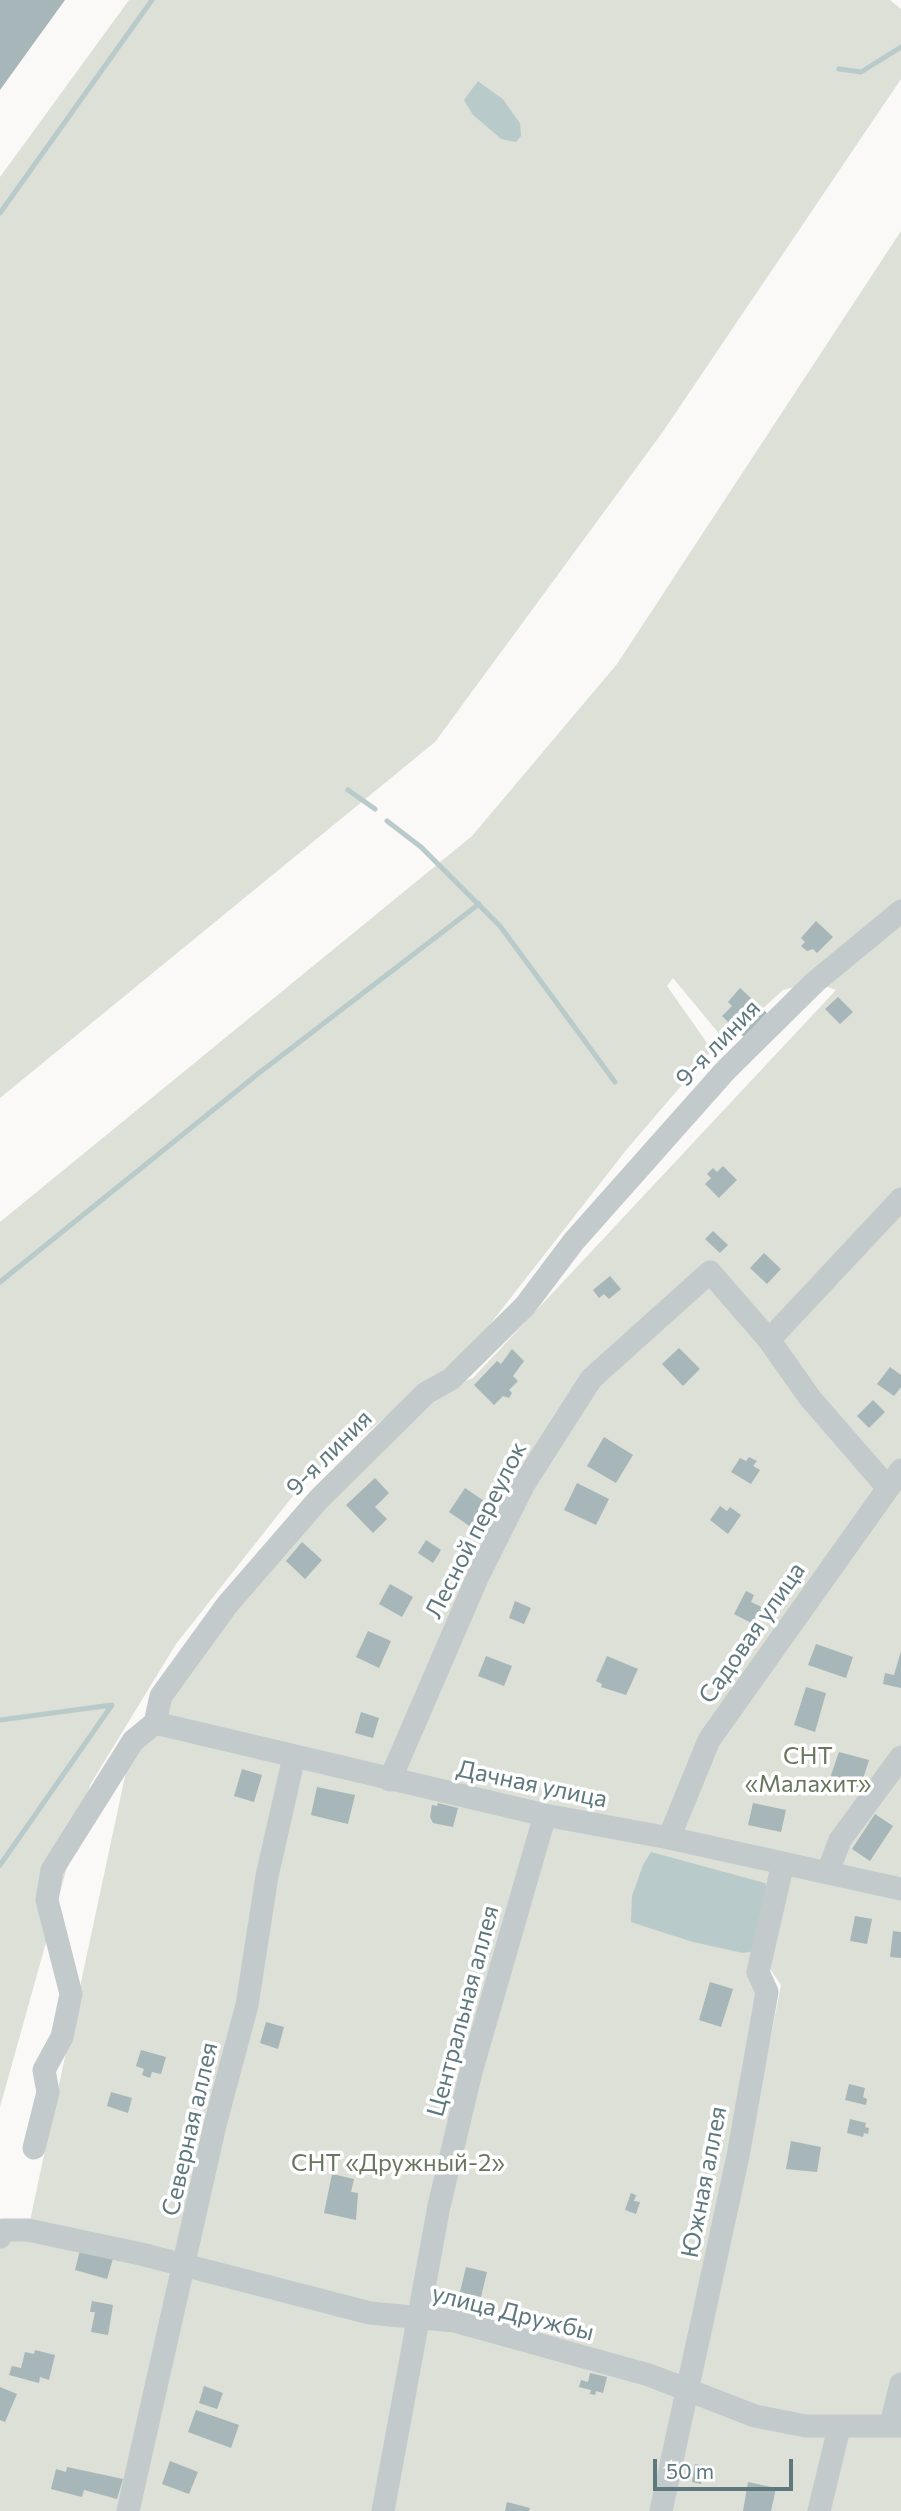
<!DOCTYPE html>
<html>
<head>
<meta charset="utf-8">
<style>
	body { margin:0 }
	#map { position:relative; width:901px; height:2511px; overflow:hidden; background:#faf9f8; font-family:Commissioner,sans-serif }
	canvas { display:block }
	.scale { position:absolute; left:653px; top:2459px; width:140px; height:32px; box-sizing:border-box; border:4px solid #5e787e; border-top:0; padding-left:9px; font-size:21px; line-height:24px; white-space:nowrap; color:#5e787e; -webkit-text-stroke:5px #fff; paint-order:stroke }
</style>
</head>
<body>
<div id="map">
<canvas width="901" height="2511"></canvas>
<div class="scale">50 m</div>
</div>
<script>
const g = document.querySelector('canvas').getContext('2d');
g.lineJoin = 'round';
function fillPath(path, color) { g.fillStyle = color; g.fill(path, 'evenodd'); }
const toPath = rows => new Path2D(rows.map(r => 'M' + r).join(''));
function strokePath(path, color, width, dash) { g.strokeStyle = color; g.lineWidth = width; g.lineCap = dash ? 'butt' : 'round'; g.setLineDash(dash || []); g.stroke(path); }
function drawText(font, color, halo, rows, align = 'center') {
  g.font = font + ' Commissioner,sans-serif'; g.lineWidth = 7; g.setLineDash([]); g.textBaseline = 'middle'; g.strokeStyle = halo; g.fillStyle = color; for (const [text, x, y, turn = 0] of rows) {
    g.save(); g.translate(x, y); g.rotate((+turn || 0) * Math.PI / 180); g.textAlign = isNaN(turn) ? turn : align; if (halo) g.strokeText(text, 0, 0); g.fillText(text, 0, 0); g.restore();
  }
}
const green = toPath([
	[129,0,890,0,901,9,901,79,662,433,435,742,0,1098,0,177],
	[478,81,503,99,520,123,501,139,473,115],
	[901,231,901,2511,0,2511,0,2237,28,2230,127,1767,155,1723,266,1570,425,1397,473,1378,836,990,815,982,783,990,726,1042,673,978,667,986,712,1050,627,1149,473,1346,300,1487,176,1644,90,1785,0,2107,0,1222,472,836,617,664],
	[768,1966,781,1985,757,2106]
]);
const water = toPath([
	[478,81,503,99,520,123,521,136,516,142,501,139,473,115,464,100],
	[651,1852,765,1883,768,1892,755,1951,743,1953,693,1942,631,1922,632,1896,643,1865]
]);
const stream = toPath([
	[839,69,861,72,901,47],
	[0,213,152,0],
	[348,790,375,809],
	[387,821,421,847,500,926,615,1082],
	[0,1282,259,1073,479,904],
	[0,1720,112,1705,0,1865]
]);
const building = toPath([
	[0,0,65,0,0,90],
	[816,921,833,937,817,953,813,949,807,951,801,946,805,942,801,938],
	[740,988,767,1013,744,1037,722,1016,732,1006,728,1002],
	[838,997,853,1012,840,1024,825,1009],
	[723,1166,737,1180,719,1198,705,1184,711,1178,707,1174,713,1168,717,1172],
	[713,1231,728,1245,720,1253,705,1239],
	[764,1253,781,1269,767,1284,750,1268],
	[610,1276,621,1289,609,1299,604,1294,599,1298,593,1290],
	[679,1348,700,1369,683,1386,662,1364],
	[512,1349,524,1361,513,1376,518,1381,509,1390,512,1393,509,1398,503,1396,494,1405,474,1385,497,1361,501,1364],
	[890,1367,901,1375,901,1387,894,1396,877,1384],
	[873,1400,885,1412,869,1428,857,1416],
	[604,1437,633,1455,616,1483,587,1466],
	[749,1457,757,1461,753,1466,760,1470,751,1484,731,1472,740,1458,746,1461],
	[375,1478,389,1493,375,1507,387,1519,373,1533,346,1505],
	[577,1483,609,1499,596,1525,564,1510],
	[465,1488,487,1503,471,1527,449,1512],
	[720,1506,727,1511,730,1507,741,1515,728,1534,710,1520],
	[426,1540,441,1550,433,1563,418,1553],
	[302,1542,322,1560,305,1579,286,1561],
	[390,1584,413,1597,402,1617,379,1604],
	[746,1591,754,1595,751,1602,766,1609,757,1626,734,1614],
	[515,1601,531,1608,524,1624,509,1618],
	[368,1631,391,1641,379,1668,356,1657],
	[816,1644,853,1657,846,1678,808,1665],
	[901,1651,901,1688,883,1684,885,1673,894,1675],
	[486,1656,512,1666,504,1686,478,1676],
	[607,1656,638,1669,626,1695,601,1687,602,1684,596,1681],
	[806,1687,826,1693,815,1732,794,1725],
	[361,1712,379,1718,373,1738,355,1733],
	[839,1752,869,1760,860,1788,830,1778],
	[242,1769,262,1775,254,1802,234,1796],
	[317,1787,355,1795,348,1824,311,1815],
	[438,1803,458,1808,453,1827,433,1823,430,1817,432,1805,437,1806],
	[753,1803,786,1810,781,1832,748,1825],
	[875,1814,893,1826,870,1861,852,1849],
	[855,1916,872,1919,867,1944,850,1941],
	[893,1931,901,1932,901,1958,890,1957],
	[710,1982,733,1989,721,2027,699,2020],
	[266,2022,284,2027,278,2049,260,2043],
	[141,2050,166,2057,161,2074,152,2072,150,2078,142,2075,144,2069,136,2066],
	[849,2084,865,2088,863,2097,867,2099,866,2105,845,2100],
	[111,2092,132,2098,128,2113,107,2106],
	[850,2119,866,2123,865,2127,869,2128,868,2134,864,2133,863,2137,847,2133],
	[791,2141,821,2147,817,2172,786,2169],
	[332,2174,354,2179,351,2192,358,2193,356,2220,324,2213],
	[631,2193,636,2195,634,2201,640,2202,636,2214,625,2210],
	[81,2246,114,2255,107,2279,75,2270],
	[466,2267,487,2272,481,2297,460,2292],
	[92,2301,113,2305,108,2335,91,2332,95,2312,90,2312],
	[35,2350,55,2355,49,2380,40,2377,39,2383,9,2375,12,2366,21,2368,25,2352,34,2354],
	[590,2373,607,2377,603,2393,596,2391,595,2395,590,2394,591,2390,579,2387,581,2380,588,2382],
	[204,2386,223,2393,217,2409,199,2403],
	[0,2387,17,2394,5,2422,0,2420],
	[196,2410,239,2425,231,2448,188,2432],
	[170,2461,198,2472,189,2494,162,2484],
	[695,2464,704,2466,701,2484,692,2482],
	[67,2467,123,2479,117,2499,84,2490,82,2497,51,2489,56,2469,66,2472],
	[748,2482,776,2488,771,2511,743,2511],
	[507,2502,530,2508,529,2511,505,2511]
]);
const minor = toPath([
	[769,1340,901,1199],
	[155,1723,545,1815,669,1838,901,1889],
	[390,1780,478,1576,524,1484,591,1379,710,1272,769,1340,810,1398,888,1488],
	[669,1838,709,1740,901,1470],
	[828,1872,840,1840,901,1757],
	[34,2148,48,2092,44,2070,62,2037,71,1994,47,1900,52,1870,133,1741,155,1723,161,1696,227,1605,318,1500,426,1393,451,1379,525,1306,574,1241,725,1071,815,982,901,911],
	[0,2237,3,2230,28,2230,141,2254,370,2313,454,2321,649,2375,755,2416,806,2426,901,2426],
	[891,2424,901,2384],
	[128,2511,215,2125,247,2005,267,1876,294,1757],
	[383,2511,439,2206,471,2072,545,1815],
	[661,2511,738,2156,767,1992,758,1972,783,1863],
	[819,2511,839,2428]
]);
const streetNames = [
	["9-я линия",718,1043,-46],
	["9-я линия",329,1453,-45],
	["Лесной переулок",476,1530,-63],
	["Садовая улица",752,1633,-55],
	["Дачная улица",532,1784,12],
	["Центральная аллея",463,2011,-75],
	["Северная аллея",190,2129,-77],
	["Южная аллея",704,2182,-79],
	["улица Дружбы",513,2313,14]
];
const parkNames = [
	["СНТ",808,1756],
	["«Малахит»",808,1784],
	["СНТ «Дружный-2»",398,2163]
];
fillPath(green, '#dce0d6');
fillPath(water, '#b8caca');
strokePath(stream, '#b8caca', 5);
fillPath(building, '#a7b6b8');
strokePath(minor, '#c3cacc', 23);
drawText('24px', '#5e787e', '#fff', streetNames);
drawText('24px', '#69765e', '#fff', parkNames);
</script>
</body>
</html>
